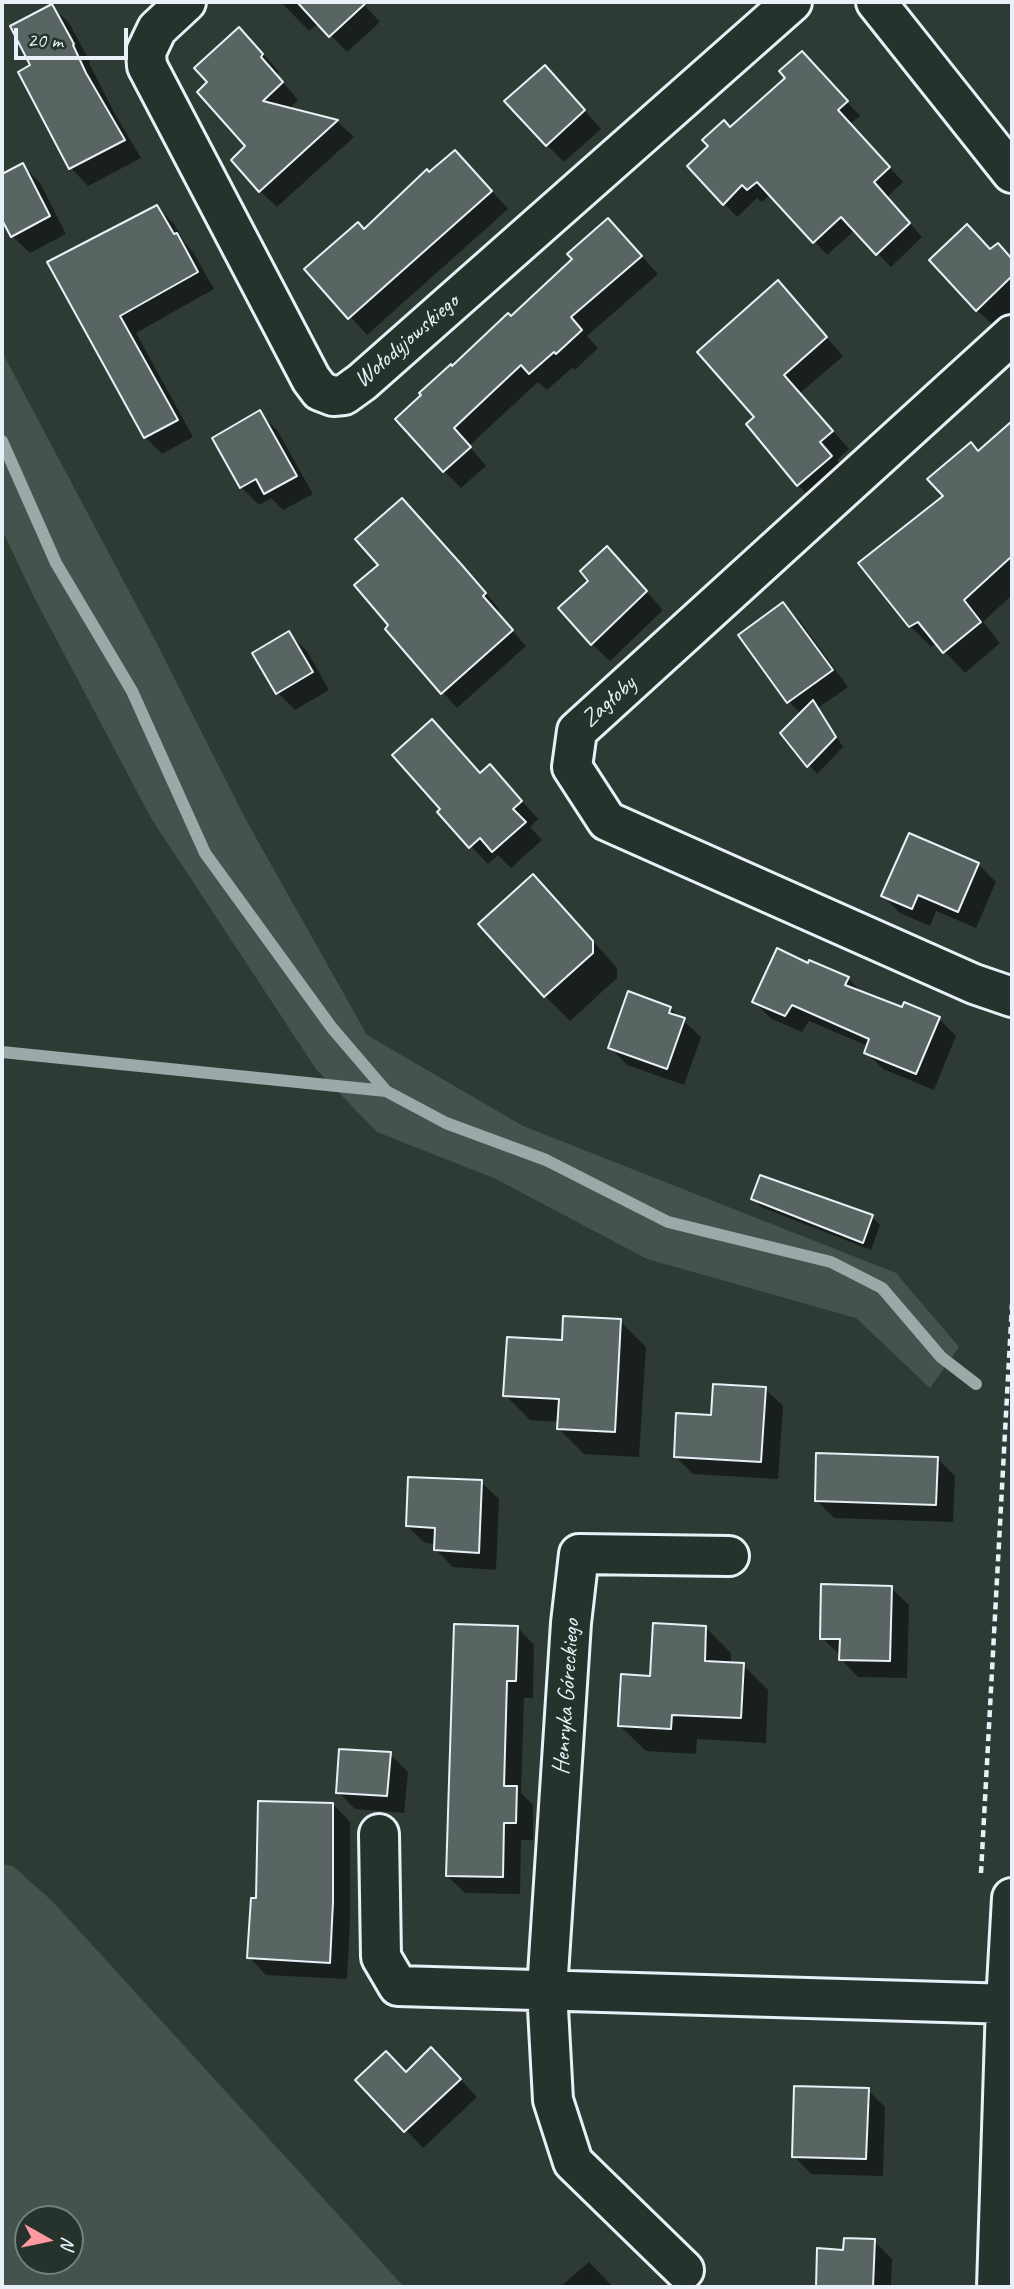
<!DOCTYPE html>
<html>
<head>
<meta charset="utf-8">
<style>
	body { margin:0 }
	#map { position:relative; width:1014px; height:2289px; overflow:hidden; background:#2e3b35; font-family:Caveat,sans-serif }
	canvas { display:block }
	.frame { position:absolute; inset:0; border:4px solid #e8f1f8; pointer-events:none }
	.north { position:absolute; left:14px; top:2205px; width:70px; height:70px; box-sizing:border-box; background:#26332d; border:2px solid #747f7e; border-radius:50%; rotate:99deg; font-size:19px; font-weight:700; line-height:28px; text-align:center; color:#e8f1f8 }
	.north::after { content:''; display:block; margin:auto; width:24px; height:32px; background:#ff9aa2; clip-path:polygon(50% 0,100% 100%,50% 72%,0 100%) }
	.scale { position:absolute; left:14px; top:28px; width:114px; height:32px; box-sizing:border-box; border:4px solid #e8f1f8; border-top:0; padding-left:9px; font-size:21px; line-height:24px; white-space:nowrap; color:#e8f1f8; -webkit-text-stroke:5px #26332d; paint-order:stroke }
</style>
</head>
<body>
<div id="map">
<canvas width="1014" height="2289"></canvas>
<div class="frame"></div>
<div class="north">N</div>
<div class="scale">20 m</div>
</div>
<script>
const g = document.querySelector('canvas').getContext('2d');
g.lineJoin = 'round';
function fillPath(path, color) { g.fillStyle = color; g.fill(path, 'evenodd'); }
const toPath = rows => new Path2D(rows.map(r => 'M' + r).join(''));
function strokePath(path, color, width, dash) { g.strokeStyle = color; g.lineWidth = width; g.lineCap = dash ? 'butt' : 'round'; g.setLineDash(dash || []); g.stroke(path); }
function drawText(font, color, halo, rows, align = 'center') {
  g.font = font + ' Caveat,sans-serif'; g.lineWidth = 7; g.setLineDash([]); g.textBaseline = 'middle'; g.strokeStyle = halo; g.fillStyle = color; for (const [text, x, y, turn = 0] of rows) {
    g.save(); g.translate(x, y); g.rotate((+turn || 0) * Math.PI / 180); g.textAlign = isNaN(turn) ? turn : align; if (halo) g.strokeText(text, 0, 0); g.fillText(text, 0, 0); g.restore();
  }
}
const green = toPath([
	[2,352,156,642,246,820,367,1035,523,1126,896,1273,959,1347,930,1388,856,1318,647,1259,496,1179,377,1132,316,1069,151,818,34,597,2,530],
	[2,1864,13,1866,53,1902,404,2287,2,2287],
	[28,2219,70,2219,70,2261,28,2261]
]);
const shadow = toPath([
	[281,2,370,2,365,6,380,22,347,52,319,23,309,31],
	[51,6,69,23,90,62,89,63,116,116,141,158,88,186,71,168,21,72,33,65],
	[256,46,279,72,277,75,298,100,289,109,337,121,354,137,277,207,260,191,247,146,210,82],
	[815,67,860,116,850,124,903,182,887,197,922,237,891,267,855,230,827,255,771,194,762,202,757,198,737,217,724,203,731,129],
	[562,85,601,129,564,162,547,145],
	[23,165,40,183,66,234,30,253,12,236,2,216,2,176],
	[473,170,508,209,367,335,307,269,364,231,429,174],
	[157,207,174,224,185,243,193,252,214,289,136,333,193,437,162,454,145,437,50,263],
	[608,220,658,274,587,336,598,348,575,370,572,368,547,390,538,382,469,446,486,466,461,488,444,471,452,368,511,318,574,259],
	[984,244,1012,274,1012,310,995,327,977,310],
	[778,283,843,356,800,393,849,449,837,460,849,474,815,502,798,485,757,417],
	[260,413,277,430,313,494,283,510,271,498,259,505,241,487,214,439],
	[1012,423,1012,595,983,622,1000,643,965,673,937,643,931,647,910,626,946,497,978,453],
	[416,515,476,581,499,609,496,612,526,646,457,708,387,629,391,625,380,565],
	[624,566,663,610,610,661,592,644,591,581],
	[783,604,799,620,848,687,818,708,843,747,817,774,782,733,801,714,788,701],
	[289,634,307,651,329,690,295,710,278,693],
	[507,784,538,819,530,827,542,840,511,868,498,855,488,864,439,812],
	[910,836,978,864,996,882,976,928,936,911,930,926,900,913,883,896],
	[558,902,617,968,617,978,570,1021,545,996],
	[809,965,848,978,863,994,903,1009,939,1019,956,1036,934,1090,883,1069,866,1052,868,1046,809,1021,802,1032,772,1019,754,1002],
	[670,1008,701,1037,684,1085,627,1065,610,1047],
	[753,1198,872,1217,880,1225,871,1250,761,1207],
	[620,1321,646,1347,639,1457,584,1454,559,1429,559,1422,530,1420,505,1395,563,1341],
	[765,1389,783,1406,778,1479,693,1474,676,1457],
	[938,1459,955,1476,953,1522,834,1518,817,1501],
	[481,1482,499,1499,496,1570,453,1567,436,1550,436,1544,425,1543,407,1526],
	[891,1588,909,1605,907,1678,858,1677,841,1659,841,1656,822,1638],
	[517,1627,534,1645,533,1698,524,1698,521,1793,533,1805,533,1840,521,1840,520,1894,465,1893,447,1876],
	[706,1628,731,1653,731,1664,743,1665,768,1690,766,1743,697,1739,696,1754,646,1751,620,1726,652,1678],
	[390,1754,408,1772,404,1813,355,1809,338,1792],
	[333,1804,350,1822,350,1921,347,1979,266,1975,249,1957,257,1900],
	[449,2067,477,2097,423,2148,358,2080],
	[868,2090,885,2107,883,2176,811,2174,794,2156],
	[874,2241,892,2259,891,2287,818,2287,819,2250,845,2251],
	[589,2262,613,2287,560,2287]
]);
const stream = toPath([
	[2,441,56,563,132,691,205,853,332,1028,386,1091,446,1123,546,1160,668,1222,831,1262,882,1288,941,1357,976,1384],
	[2,1052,386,1091]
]);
const building = toPath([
	[297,2,367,2,329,37,297,2],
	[52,4,74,44,73,45,86,73,125,140,69,169,18,72,30,65,10,26,52,4],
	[239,27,263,54,261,57,283,82,263,101,338,120,259,192,231,160,245,146,197,92,207,82,194,68,239,27],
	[802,51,848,101,838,110,890,167,874,182,910,223,876,255,841,217,813,243,757,182,747,190,742,185,723,205,687,166,708,146,702,140,724,120,730,127,785,78,779,71,802,51],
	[545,65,585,110,546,146,504,101,545,65],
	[455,150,492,191,348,319,304,269,358,222,364,229,427,169,429,172,455,150],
	[23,163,50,216,11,237,2,220,2,174,23,163],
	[157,205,174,234,177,233,198,272,120,316,178,420,144,438,47,262,157,205],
	[608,218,642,256,571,317,582,330,556,354,554,352,529,374,521,365,454,428,471,447,443,472,395,419,421,395,419,393,451,364,452,366,508,313,511,316,572,259,567,254,608,218],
	[967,224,990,249,998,243,1012,259,1012,276,976,311,929,260,967,224],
	[778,280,827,337,784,375,833,431,820,442,832,456,797,486,746,424,754,417,697,352,778,280],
	[260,410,297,476,264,494,256,479,240,488,212,438,260,410],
	[1012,421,1012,556,964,600,981,622,943,653,918,622,909,627,858,563,943,496,927,479,971,442,978,451,1012,421],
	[402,498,461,564,486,593,483,596,513,630,441,694,385,629,388,625,354,585,378,565,355,539,402,498],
	[607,546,647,591,591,645,558,608,588,581,580,571,607,546],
	[783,602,833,670,787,703,738,635,783,602],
	[289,631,313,672,276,694,252,653,289,631],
	[813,700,836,737,807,767,780,733,813,700],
	[432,719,480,773,490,764,522,801,513,809,526,822,492,852,480,838,469,848,437,812,440,809,392,755,432,719],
	[909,833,979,863,958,912,918,895,912,909,881,896,909,833],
	[533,874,593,941,593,953,544,997,478,924,533,874],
	[777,948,808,963,809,960,849,977,845,985,902,1007,904,1002,940,1017,916,1074,864,1053,869,1039,792,1005,785,1016,752,1002,777,948],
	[628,991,671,1007,669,1013,685,1018,667,1069,608,1048,628,991],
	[760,1175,873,1215,863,1243,751,1199,760,1175],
	[563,1316,621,1319,615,1432,557,1429,559,1399,503,1396,507,1337,562,1340,563,1316],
	[713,1384,766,1387,761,1462,674,1457,676,1413,711,1415,713,1384],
	[816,1453,938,1457,936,1505,815,1501,816,1453],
	[408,1477,482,1480,479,1553,434,1550,435,1528,406,1526,408,1477],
	[821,1584,892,1586,890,1661,839,1660,840,1639,820,1639,821,1584],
	[653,1623,706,1626,705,1661,744,1663,741,1718,672,1715,671,1729,618,1726,621,1674,650,1676,653,1623],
	[454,1624,518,1626,516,1681,507,1681,504,1786,517,1786,516,1823,504,1823,503,1877,446,1876,454,1624],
	[339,1749,391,1752,387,1796,336,1793,339,1749],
	[258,1801,333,1803,333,1902,330,1963,247,1958,251,1898,256,1898,258,1801],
	[431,2047,461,2079,404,2132,355,2080,386,2051,406,2072,431,2047],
	[794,2086,869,2088,866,2159,792,2157,794,2086],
	[844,2238,875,2239,873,2287,816,2287,817,2248,843,2250,844,2238]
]);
const path = toPath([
	[981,1873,1012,1304]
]);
const minor = toPath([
	[186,2,157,29,146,52,147,66,311,379,320,391,333,396,344,395,362,382,792,2],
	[876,2,1012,173],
	[1012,335,577,731,572,767,607,821,974,984,1012,997],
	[379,1834,381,1957,398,1986,1012,2004],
	[684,2270,573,2162,553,2100,547,1990,571,1623,579,1554,729,1556],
	[997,2287,1006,2003,1012,1898]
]);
const streetNames = [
	["Wołodyjowskiego",407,341,-41],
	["Zagłoby",609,702,-42],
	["Henryka Góreckiego",567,1697,-86]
];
fillPath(green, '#45524e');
fillPath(shadow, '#0007');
strokePath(stream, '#9da8a9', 12);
fillPath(building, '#596563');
strokePath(building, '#e8f1f8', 2);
strokePath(minor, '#e8f1f8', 44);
strokePath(path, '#e8f1f8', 4.5, [7, 5]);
strokePath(minor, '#26332d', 38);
drawText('24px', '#e8f1f8', '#26332d', streetNames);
</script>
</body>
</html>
